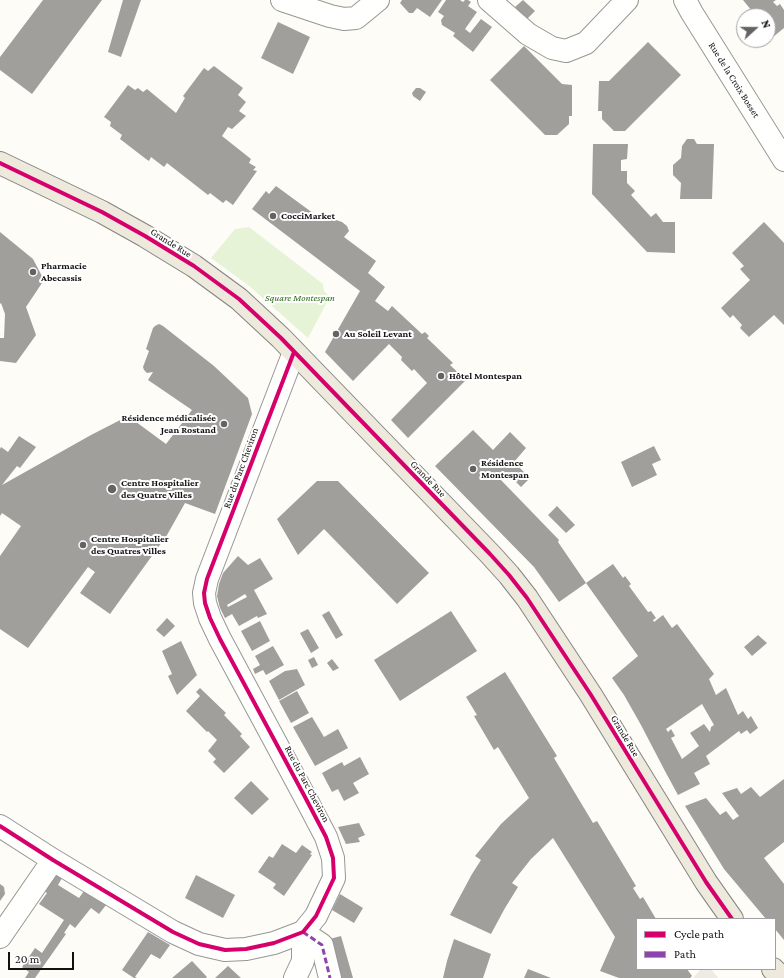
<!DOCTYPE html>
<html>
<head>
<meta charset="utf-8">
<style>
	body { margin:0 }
	#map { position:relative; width:784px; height:978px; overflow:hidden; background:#fdfcf7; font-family:"Crimson Pro",serif }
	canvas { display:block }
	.legend { position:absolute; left:636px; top:918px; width:140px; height:52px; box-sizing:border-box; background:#fff; border:1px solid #a0a0a0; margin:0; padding:5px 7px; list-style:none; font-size:12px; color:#111 }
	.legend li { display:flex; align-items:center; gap:8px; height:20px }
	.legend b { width:20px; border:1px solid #a0a0a0 }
	.north { position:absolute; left:736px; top:8px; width:40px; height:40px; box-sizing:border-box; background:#fff; border:1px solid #a0a0a0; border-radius:50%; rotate:69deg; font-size:11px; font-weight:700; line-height:16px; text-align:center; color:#111 }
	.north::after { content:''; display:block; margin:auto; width:14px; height:18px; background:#646362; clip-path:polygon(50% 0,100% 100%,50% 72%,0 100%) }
	.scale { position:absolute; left:8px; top:952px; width:66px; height:18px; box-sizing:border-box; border:2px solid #111; border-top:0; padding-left:5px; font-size:12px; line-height:14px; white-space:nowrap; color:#111; -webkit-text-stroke:3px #fff; paint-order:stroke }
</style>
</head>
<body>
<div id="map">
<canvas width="784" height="978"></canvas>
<ul class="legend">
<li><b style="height:5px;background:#d6006c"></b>Cycle path</li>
<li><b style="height:5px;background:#8e44ad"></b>Path</li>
</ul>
<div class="north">N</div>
<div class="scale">20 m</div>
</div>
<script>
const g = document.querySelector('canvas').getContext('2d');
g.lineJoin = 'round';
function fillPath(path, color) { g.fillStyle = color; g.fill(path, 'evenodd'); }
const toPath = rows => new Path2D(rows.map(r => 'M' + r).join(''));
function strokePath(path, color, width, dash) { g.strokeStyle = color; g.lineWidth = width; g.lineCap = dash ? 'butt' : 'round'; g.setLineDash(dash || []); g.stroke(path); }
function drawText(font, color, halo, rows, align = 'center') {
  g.font = font + ' "Crimson Pro",serif'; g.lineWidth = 4; g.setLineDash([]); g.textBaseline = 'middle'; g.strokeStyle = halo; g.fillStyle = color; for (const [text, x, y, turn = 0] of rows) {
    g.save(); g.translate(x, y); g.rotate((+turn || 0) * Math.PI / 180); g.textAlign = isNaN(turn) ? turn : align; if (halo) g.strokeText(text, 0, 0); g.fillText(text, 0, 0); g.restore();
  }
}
const green = toPath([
	[249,227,323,284,324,291,328,295,325,300,326,304,308,338,248,285,211,258,235,229]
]);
const plaza = toPath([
	[701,969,711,969,718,978,693,978]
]);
const building = toPath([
	[43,0,102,0,32,94,0,70,0,57],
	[123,0,141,0,121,57,108,52],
	[402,0,442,0,430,17,417,8,413,13,409,13,400,3],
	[446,0,460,0,463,2,465,0,468,0,471,2,468,6,477,12,465,29,470,33,481,19,492,27,473,52,453,36,455,33,442,25,441,20,444,16,438,12],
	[523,0,535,11,527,19,515,7],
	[743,0,776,0,773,2,777,6,780,4,784,10,784,28,773,37,768,31,768,16,756,16],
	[278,22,310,37,293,74,261,58],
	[648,42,681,75,625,131,614,131,602,119,602,111,598,111,599,81,609,81],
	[524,46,562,84,572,85,572,116,569,116,569,124,557,135,545,135,490,80],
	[214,66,243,88,238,95,246,102,239,111,246,116,232,129,228,127,222,136,251,159,249,163,256,167,253,170,257,171,233,205,226,200,223,203,210,193,208,195,167,163,164,167,151,157,149,161,146,159,120,139,122,135,110,126,111,122,104,117,128,85,135,90,138,88,143,92,147,89,176,113,185,98,183,96,204,68,208,71],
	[416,88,420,88,426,92,420,101,413,96,412,93],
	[687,139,694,139,697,144,714,144,712,199,680,199,681,183,673,175,673,165,681,158,682,146],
	[593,144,628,144,627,159,621,160,621,171,627,171,627,183,635,191,631,195,651,217,656,213,663,222,675,222,675,253,647,252,592,194],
	[276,186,321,219,324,216,342,222,347,226,349,231,344,237,376,261,368,273,385,287,375,301,388,311,392,306,422,334,425,332,429,336,427,338,453,363,450,365,466,380,408,438,391,420,427,383,414,369,412,371,401,360,402,357,389,344,353,381,325,352,360,291,252,209,266,191,269,194],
	[764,222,784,243,784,325,774,315,749,337,740,328,742,325,733,315,730,318,721,308,750,280,740,269,744,266,732,253],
	[0,232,33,259,44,280,26,307,36,335,16,363,0,361,0,338,4,338,5,314,1,303,0,304],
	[159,324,163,326,214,366,248,398,252,414,215,514,185,503,167,535,110,614,80,593,95,572,88,567,28,648,0,629,0,556,21,526,2,513,0,516,0,449,1,447,8,452,19,436,36,447,20,468,17,466,2,485,91,435,128,416,166,444,192,410,148,380,153,372,147,373,144,370,143,367,149,351,146,349,153,328,155,326],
	[473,430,493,450,510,432,526,448,514,462,530,478,521,487,506,472,500,479,559,540,558,542,586,583,559,602,534,567,435,466],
	[654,446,661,460,652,464,657,475,632,487,621,462],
	[317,481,338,481,429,573,397,604,324,529,298,555,277,519],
	[557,506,575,525,566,533,548,515],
	[238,556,248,565,260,558,273,579,254,590,267,614,258,618,257,616,239,626,232,614,225,618,220,608,217,596,219,584,223,573],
	[245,594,247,597,228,607,227,605],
	[613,564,623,578,625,576,631,584,629,586,648,612,651,611,656,618,653,620,654,622,663,615,672,628,677,624,714,674,709,679,716,695,726,688,738,715,743,711,748,719,751,716,758,728,750,734,747,730,741,734,739,731,706,756,710,764,694,773,700,784,678,795,666,773,641,725,624,695,612,678,638,656,586,583],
	[702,704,714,725,711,727,710,732,704,724,690,733,699,746,682,759,671,738,675,736,671,729,668,732,666,729],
	[329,611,343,635,336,639,322,615],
	[451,611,477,651,400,701,374,660],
	[167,618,175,626,164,637,156,630],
	[260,621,270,641,252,651,241,631],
	[308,629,319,648,311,653,300,633],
	[758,635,767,643,752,656,744,647],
	[181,641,197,675,177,695,168,676,172,674,162,651],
	[273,646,284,665,266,675,263,670,255,674,253,669,260,665,255,656],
	[314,657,318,665,312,668,308,660],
	[332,659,339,668,333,671,327,663],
	[297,669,305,685,279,700,269,681,285,671],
	[505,672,557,756,554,758,593,823,597,821,636,886,633,888,640,899,643,897,656,919,637,919,637,969,687,969,692,976,690,978,619,978,600,971,615,937,553,838,531,859,512,883,518,887,505,908,491,934,450,915,472,874,481,860,475,856,501,824,529,798,498,747,494,750,474,716,477,715,466,697],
	[200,688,226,713,224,715,242,734,240,736,250,747,224,773,213,762,216,759,208,751,217,740,208,731,207,732,186,711,200,696,196,692],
	[297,691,309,713,291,723,279,701],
	[312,717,324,737,338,729,348,748,315,766,293,727],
	[360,757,369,774,353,783,359,793,344,801,338,789,332,792,322,773,342,762,344,766],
	[784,779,784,842,764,858,784,884,784,940,775,929,775,919,766,919,724,869,685,806,706,798,720,815,726,811,733,820,739,816,722,793,737,788,741,794,751,787,760,797],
	[251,781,269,799,252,815,234,798],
	[359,823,365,835,358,838,360,842,346,844,338,827],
	[282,844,296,853,302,845,312,852,310,854,312,855,284,896,273,888,276,884,258,872,269,856,273,858],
	[52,871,62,878,58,885,79,898,84,891,106,905,99,914,91,908,75,928,70,924,64,933,66,934,35,978,25,978,29,972,22,967,35,948,42,953,64,920,39,904,47,893,40,888],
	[196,875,235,895,223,918,185,898],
	[0,884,4,887,5,894,0,901],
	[340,894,363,908,354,923,332,910],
	[148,932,170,945,160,959,151,954,135,977,137,978,134,978,122,970],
	[341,936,353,978,336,978,326,940],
	[454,939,491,954,483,978,443,978,447,961],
	[192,961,207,977,206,978,172,978],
	[228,966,241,978,215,978],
	[528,969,551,978,524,978]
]);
const minor = toPath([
	[282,0,330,16,344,19,356,18,378,0],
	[489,0,528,34,552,48,566,51,586,43,627,0],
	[685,0,692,13,784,160],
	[0,826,53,860,173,932,199,944,225,950,246,949,274,943,303,932,316,916,334,878,333,858,326,837,305,797,220,639,210,618,205,603,204,593,207,579,294,352],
	[303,932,322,945,330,978],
	[0,937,53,860],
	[295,978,303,961,303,932]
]);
const primary = toPath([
	[0,163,102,212,145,236,194,266,239,299,281,338,490,554,509,575,527,598,591,695,706,882,732,919],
	[773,969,782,978]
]);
const quiet = toPath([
	[303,932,322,945,330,978]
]);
const cycleway = toPath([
	[0,163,102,212,145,236,194,266,239,299,281,338,490,554,509,575,527,598,591,695,706,882,732,919],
	[0,826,53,860,173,932,199,944,225,950,246,949,274,943,303,932,316,916,334,878,333,858,326,837,305,797,220,639,210,618,205,603,204,593,207,579,294,352]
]);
const markers = [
	[273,216,4,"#646362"],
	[33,272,4,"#646362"],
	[336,334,4,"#646362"],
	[441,376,4,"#646362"],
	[224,424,4,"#646362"],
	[473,469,4,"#646362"],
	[112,489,5,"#646362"],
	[83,545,4,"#646362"]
];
const streetNames = [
	["Rue de la Croix Bosset",734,80,58],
	["Grande Rue",171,243,32],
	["Rue du Parc Cheviron",241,468,-70],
	["Grande Rue",428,479,46],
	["Grande Rue",625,736,59],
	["Rue du Parc Cheviron",307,784,62]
];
const poiNames = [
	["CocciMarket",281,216],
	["Pharmacie",41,266],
	["Abecassis",41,278],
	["Au Soleil Levant",344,334],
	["Hôtel Montespan",449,376],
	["Résidence médicalisée",216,418,"right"],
	["Jean Rostand",216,430,"right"],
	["Résidence",481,463],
	["Montespan",481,475],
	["Centre Hospitalier",121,483],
	["des Quatre Villes",121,495],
	["Centre Hospitalier",91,539],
	["des Quatres Villes",91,551]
];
const parkNames = [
	["Square Montespan",300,298]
];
fillPath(green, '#e7f3d7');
fillPath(plaza, '#edebe2');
fillPath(building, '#a19f9c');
strokePath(minor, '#979795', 24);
strokePath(primary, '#858482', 24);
strokePath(minor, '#fffffe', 22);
strokePath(primary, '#ede9dc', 22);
strokePath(quiet, '#8e44ad', 3, [6, 3]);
strokePath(cycleway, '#d6006c', 4);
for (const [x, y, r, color] of markers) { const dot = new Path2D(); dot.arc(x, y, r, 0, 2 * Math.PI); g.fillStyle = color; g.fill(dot); strokePath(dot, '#fff', 1.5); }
drawText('10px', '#111', '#fff', streetNames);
drawText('bold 10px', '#111', '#fff', poiNames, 'left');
drawText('italic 10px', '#2f6b1f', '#fff', parkNames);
</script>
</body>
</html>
